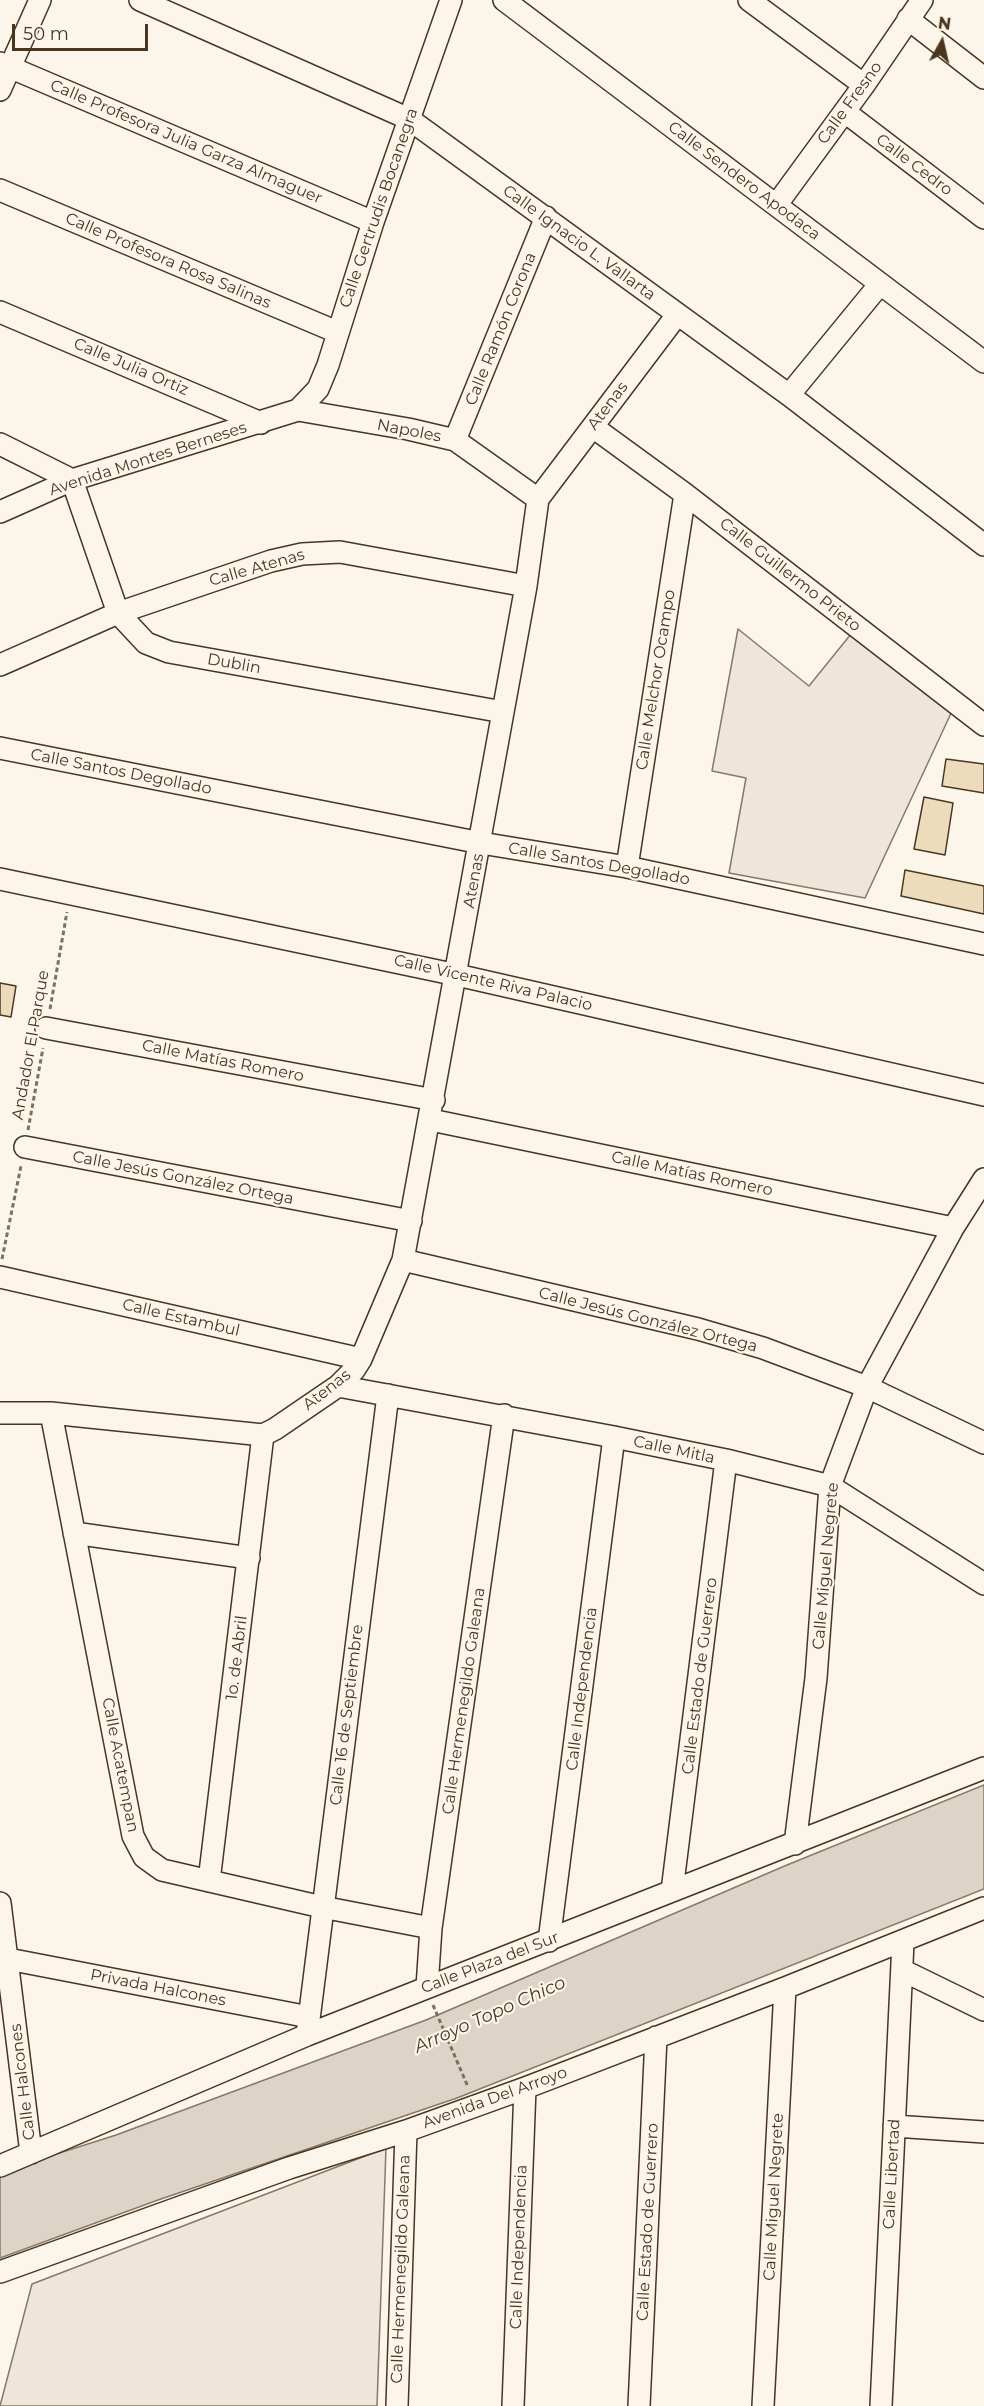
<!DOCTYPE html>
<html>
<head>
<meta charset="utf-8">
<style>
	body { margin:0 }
	#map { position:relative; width:984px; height:2406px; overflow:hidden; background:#fbf6e9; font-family:Montserrat,sans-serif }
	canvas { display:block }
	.north { position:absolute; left:912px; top:12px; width:60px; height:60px; -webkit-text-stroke:4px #fbf6e9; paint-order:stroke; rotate:8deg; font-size:16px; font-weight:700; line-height:24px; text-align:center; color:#4a3520 }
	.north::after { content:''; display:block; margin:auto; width:21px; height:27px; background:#4a3520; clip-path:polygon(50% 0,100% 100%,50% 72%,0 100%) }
	.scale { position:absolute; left:12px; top:24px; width:136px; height:27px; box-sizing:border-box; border:3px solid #4a3520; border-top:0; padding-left:8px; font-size:18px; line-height:21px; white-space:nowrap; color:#4a3520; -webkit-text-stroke:4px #fbf6e9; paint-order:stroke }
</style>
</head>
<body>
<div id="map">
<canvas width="984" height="2406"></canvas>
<div class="north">N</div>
<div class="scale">50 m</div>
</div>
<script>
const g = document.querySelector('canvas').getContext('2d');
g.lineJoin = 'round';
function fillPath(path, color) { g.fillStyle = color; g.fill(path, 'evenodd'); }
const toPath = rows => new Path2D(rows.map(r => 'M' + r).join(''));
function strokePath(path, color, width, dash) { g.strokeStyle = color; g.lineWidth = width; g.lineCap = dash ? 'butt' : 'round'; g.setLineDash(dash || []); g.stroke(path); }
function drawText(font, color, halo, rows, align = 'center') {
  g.font = font + ' Montserrat,sans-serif'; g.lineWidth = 4.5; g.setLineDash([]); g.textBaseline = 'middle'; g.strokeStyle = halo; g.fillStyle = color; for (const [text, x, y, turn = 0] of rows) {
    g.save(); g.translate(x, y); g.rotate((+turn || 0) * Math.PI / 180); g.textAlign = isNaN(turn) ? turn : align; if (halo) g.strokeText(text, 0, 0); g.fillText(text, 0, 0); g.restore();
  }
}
const green = toPath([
	[738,629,809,686,851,634,953,709,865,898,729,873,746,778,712,771,738,629],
	[386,2148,377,2406,0,2406,32,2284,386,2148]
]);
const water = toPath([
	[984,1785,984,1889,457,2098,158,2200,0,2258,0,2172,116,2135,426,2020,787,1865,984,1785]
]);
const building = toPath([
	[946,759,984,764,984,793,942,786,946,759],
	[924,797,953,803,945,855,914,849,924,797],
	[905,870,984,886,984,914,901,896,905,870],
	[0,983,16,986,11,1017,0,1015,0,983]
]);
const path = toPath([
	[50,1009,67,912],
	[28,1130,43,1048],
	[2,1259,21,1166],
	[433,2005,468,2087]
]);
const minor = toPath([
	[140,0,409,119,789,395,984,545],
	[504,0,984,362],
	[749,0,864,85],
	[908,19,984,78],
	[0,63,373,222],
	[0,90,40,0],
	[845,112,984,218],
	[0,190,337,332],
	[777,204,864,85,922,0],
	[0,312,261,423],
	[789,395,880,284],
	[298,410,408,429,455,440,538,499],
	[593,427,685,494,984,725],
	[455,440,546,217],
	[0,444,72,480,118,613,146,643,169,652,503,712],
	[0,512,72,480,298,410,318,389,328,365,373,222,451,0],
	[0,665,118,613,271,561,302,554,340,552,526,586],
	[0,748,481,843,627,867,984,944],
	[627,867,685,494],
	[0,879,457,975,984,1095],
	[46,1028,434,1100],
	[431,1120,953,1228],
	[25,1147,411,1221],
	[403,1260,698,1329,763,1348,867,1387,984,1443],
	[0,1277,361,1359],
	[338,1386,614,1437,726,1460,830,1486,984,1584],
	[0,1413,51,1413,263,1435,275,1429,338,1386,354,1370,361,1359,403,1260,526,586,538,499,677,315],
	[51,1413,133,1836,144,1857,162,1870,322,1907,431,1928],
	[74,1533,249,1558],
	[795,1844,816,1678,830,1486,867,1387,953,1228,984,1179],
	[209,1881,263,1435],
	[672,1891,726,1460],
	[0,1903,31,2153],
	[549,1941,614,1437],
	[8,1959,309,2017],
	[902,1970,984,2010],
	[427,1987,431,1928,504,1415],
	[307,2035,388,1395],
	[894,2126,984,2132],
	[0,2166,307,2035,984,1768],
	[0,2272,289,2168,406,2131,525,2088,785,1988,984,1908],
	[397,2406,406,2131],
	[513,2406,525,2088],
	[639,2406,656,2037],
	[763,2406,785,1988],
	[881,2406,903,1942]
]);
const streetNames = [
	["Calle Fresno",850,103,-54],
	["Calle Profesora Julia Garza Almaguer",186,142,23],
	["Calle Cedro",914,165,37],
	["Calle Sendero Apodaca",744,181,37],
	["Calle Gertrudis Bocanegra",379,208,-71],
	["Calle Ignacio L. Vallarta",579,243,36],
	["Calle Profesora Rosa Salinas",168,261,23],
	["Calle Ramón Corona",501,329,-68],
	["Calle Julia Ortiz",131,367,23],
	["Atenas",608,406,-53],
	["Napoles",409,431,11],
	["Avenida Montes Berneses",148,459,-18],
	["Calle Atenas",257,568,-16],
	["Calle Guillermo Prieto",790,575,38],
	["Dublin",234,664,10],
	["Calle Melchor Ocampo",656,680,-81],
	["Calle Santos Degollado",121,772,11],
	["Calle Santos Degollado",599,864,10],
	["Atenas",474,881,-80],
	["Calle Vicente Riva Palacio",493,983,13],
	["Andador El Parque",31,1045,-80],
	["Calle Matías Romero",223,1061,11],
	["Calle Matías Romero",692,1174,12],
	["Calle Jesús González Ortega",183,1178,11],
	["Calle Estambul",181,1318,13],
	["Calle Jesús González Ortega",648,1320,14],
	["Atenas",327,1390,-38],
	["Calle Mitla",674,1450,12],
	["Calle Miguel Negrete",826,1566,-85],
	["1o. de Abril",237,1658,-83],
	["Calle Estado de Guerrero",700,1676,-83],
	["Calle Independencia",582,1689,-83],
	["Calle Hermenegildo Galeana",464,1701,-82],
	["Calle 16 de Septiembre",347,1715,-83],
	["Calle Acatempan",120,1765,79],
	["Calle Plaza del Sur",490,1963,-21],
	["Privada Halcones",158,1988,11],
	["Calle Halcones",23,2082,-97],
	["Avenida Del Arroyo",495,2098,-20],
	["Calle Libertad",892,2174,-87],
	["Calle Miguel Negrete",774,2197,-87],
	["Calle Estado de Guerrero",648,2222,-87],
	["Calle Independencia",519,2247,-88],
	["Calle Hermenegildo Galeana",401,2269,-88]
];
const waterNames = [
	["Arroyo Topo Chico",490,2015,-24]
];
fillPath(green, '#ede6d9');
strokePath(green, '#887966', 1.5);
fillPath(water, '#dcd4c6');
strokePath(water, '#887966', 1.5);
fillPath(building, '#ecdcbc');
strokePath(building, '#4a3520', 1.5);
strokePath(minor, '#4a3520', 24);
strokePath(path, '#7f6f5c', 3, [4.5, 3]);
strokePath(minor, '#fbf6e9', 21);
drawText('16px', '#4a3520', '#fbf6e9', streetNames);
drawText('italic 18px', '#4a3520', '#fbf6e9', waterNames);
</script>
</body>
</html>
